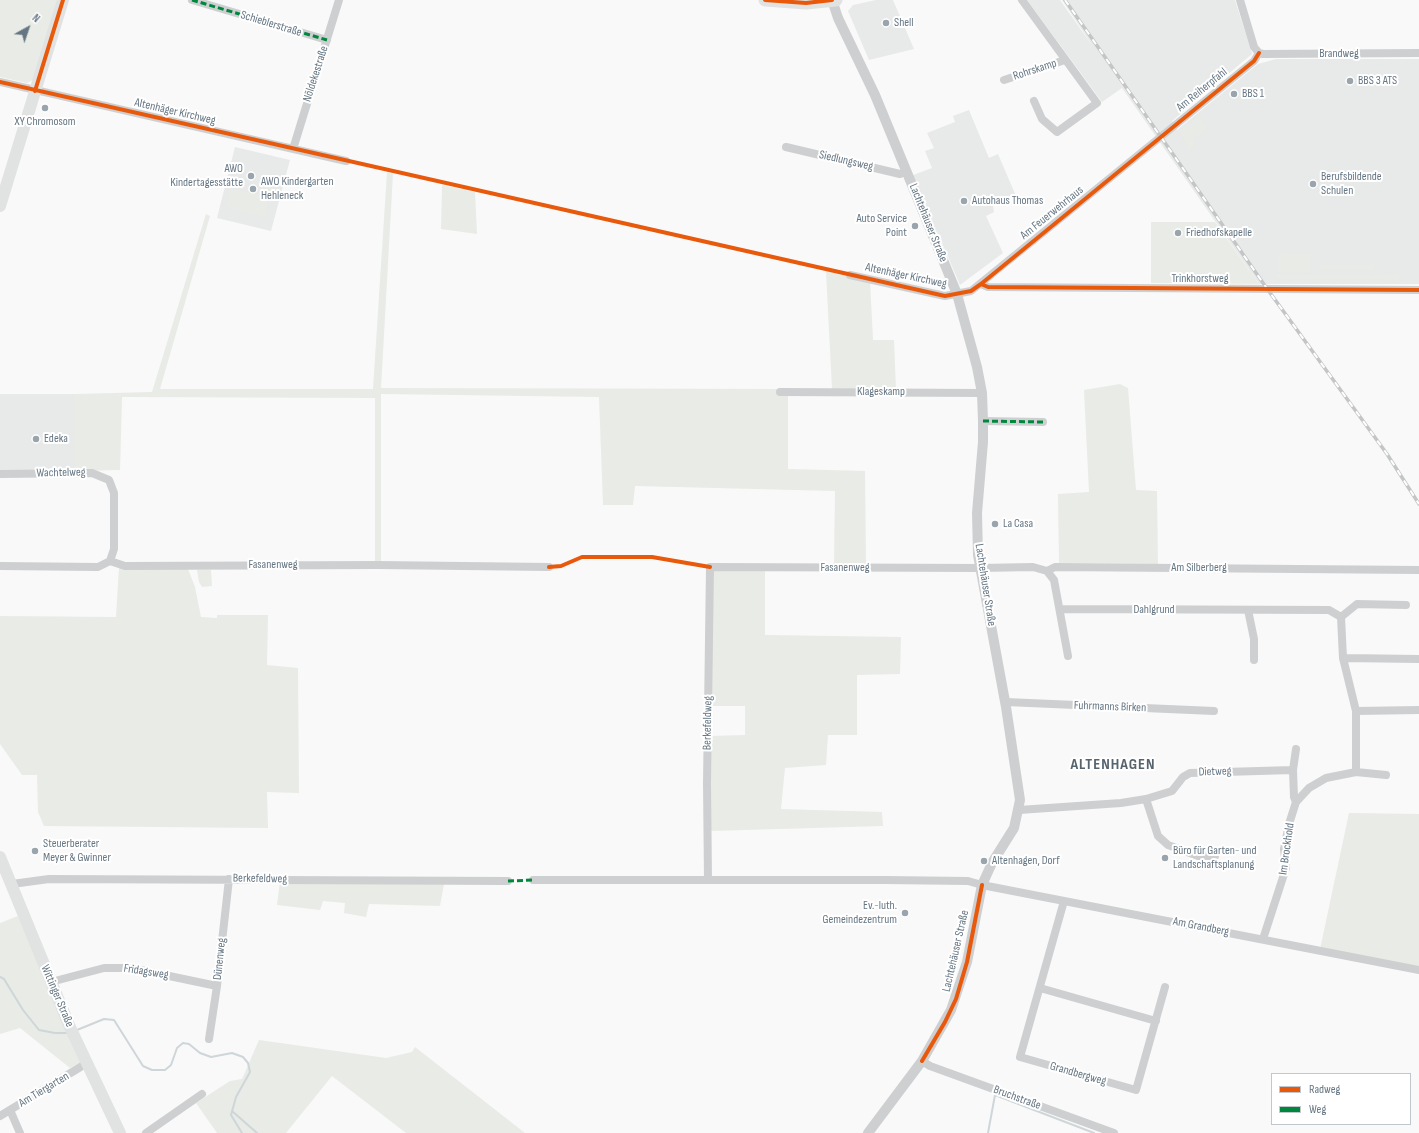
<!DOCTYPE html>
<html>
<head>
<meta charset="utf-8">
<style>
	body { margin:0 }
	#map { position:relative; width:1419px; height:1133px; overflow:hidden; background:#f9f9f9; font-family:"Sofia Sans Condensed",sans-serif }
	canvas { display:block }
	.legend { position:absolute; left:1271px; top:1073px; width:140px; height:52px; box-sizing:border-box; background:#fff; border:1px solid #c1c8cd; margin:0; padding:5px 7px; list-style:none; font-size:12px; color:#657683 }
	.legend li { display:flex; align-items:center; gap:8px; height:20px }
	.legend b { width:20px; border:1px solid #c1c8cd }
	.north { position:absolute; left:8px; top:8px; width:40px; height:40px; -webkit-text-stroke:3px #fff; paint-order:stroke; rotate:40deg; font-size:11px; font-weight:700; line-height:16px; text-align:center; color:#657683 }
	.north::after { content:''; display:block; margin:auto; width:14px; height:18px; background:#657683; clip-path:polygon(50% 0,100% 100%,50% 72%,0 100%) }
</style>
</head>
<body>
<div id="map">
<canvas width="1419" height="1133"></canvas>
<ul class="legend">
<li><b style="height:5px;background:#e8590c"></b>Radweg</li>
<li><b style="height:5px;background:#00873e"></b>Weg</li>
</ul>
<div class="north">N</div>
</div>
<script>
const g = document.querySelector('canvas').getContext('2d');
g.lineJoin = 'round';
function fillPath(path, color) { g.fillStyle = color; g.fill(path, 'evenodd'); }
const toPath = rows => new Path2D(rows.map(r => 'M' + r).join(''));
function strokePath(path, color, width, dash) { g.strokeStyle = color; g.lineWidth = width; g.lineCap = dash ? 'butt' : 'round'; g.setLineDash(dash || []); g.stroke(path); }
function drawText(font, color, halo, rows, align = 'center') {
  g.font = font + ' "Sofia Sans Condensed",sans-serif'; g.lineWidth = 4; g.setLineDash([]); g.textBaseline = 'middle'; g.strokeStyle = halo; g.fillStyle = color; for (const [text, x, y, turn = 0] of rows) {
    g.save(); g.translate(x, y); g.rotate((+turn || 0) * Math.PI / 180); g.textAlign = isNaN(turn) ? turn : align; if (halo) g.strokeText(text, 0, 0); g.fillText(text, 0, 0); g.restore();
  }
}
const built = toPath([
	[876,0,893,0,914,49,869,60,848,11,853,5],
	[1027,0,1060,0,1094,48,1062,0,1235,0,1252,54,1172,121,1177,130,1258,64,1276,59,1419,59,1419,284,1259,284,1122,88,1102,102],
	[969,110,989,158,998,154,1016,196,993,206,994,212,986,216,1003,253,960,285,913,175,932,168,925,151,934,148,927,133,955,122,953,116],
	[235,147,290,160,271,231,217,218],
	[0,394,75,394,75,471,0,470]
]);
const green = toPath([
	[0,0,57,0,33,80,27,83,0,77],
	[1198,116,1207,128,1194,140,1194,147,1189,151,1179,130],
	[387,172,393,174,381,388,788,389,788,469,865,471,866,565,834,565,835,491,635,486,633,505,603,505,599,397,381,394,381,562,375,562,375,398,122,397,120,470,75,471,75,394,152,392,206,214,210,216,160,389,373,389],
	[262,184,272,187,265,217,226,207,231,188,259,195],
	[442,185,475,192,477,234,441,229],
	[1151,222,1215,222,1259,284,1151,283],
	[1279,253,1310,254,1310,273,1279,272],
	[1319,265,1374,265,1374,270,1319,269],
	[826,271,870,281,873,340,894,340,896,390,832,389],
	[1277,275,1399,275,1399,280,1277,279],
	[1120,384,1128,388,1136,490,1157,491,1158,564,1059,563,1058,494,1089,492,1084,390],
	[119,568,188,569,195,587,201,617,217,618,217,615,268,615,267,665,298,668,299,793,267,792,268,828,44,826,38,812,37,775,22,775,0,744,0,616,116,617],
	[197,570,211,570,212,586,202,587,199,582],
	[713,570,765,570,765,635,901,637,900,674,857,675,857,735,828,735,826,765,785,768,781,809,882,812,883,826,710,831,710,736,745,735,745,706,710,706],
	[1349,813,1419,814,1419,969,1319,954],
	[280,881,444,884,440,906,369,904,366,917,344,913,345,903,323,901,320,910,277,905],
	[18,916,81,1062,70,1068,20,1028,0,1034,0,923],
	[259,1040,386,1058,412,1052,415,1047,525,1133,406,1133,332,1076,286,1133,217,1133,196,1103,230,1081,242,1079]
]);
const stream = toPath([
	[0,977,4,979,23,1010,39,1030,55,1033,67,1033],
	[77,1030,104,1019,114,1020,143,1066,152,1070,165,1070,171,1065,177,1048,183,1043,189,1044,200,1053,211,1057,232,1053,243,1057,248,1063,250,1072,236,1097,231,1115,242,1133],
	[232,1111,257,1133],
	[988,1133,995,1095,1094,1133]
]);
const minor = toPath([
	[192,0,327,40],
	[1022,0,1097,103,1057,132,1042,119,1034,101],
	[1240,0,1254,47,1259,53],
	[1259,53,1263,54,1419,53],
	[1004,80,1065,60],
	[0,82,346,161],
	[786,147,900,174,907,171],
	[293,149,339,0],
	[850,275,945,296,971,291,1254,61,1259,53],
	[981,284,988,287,1419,290],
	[780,392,982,393],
	[983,421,1043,422],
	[0,474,92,473,109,480,114,493,114,549,110,561],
	[0,566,98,567,110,561,125,566,378,565,549,567],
	[1047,571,1054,580,1068,656],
	[1060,609,1329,610,1341,617],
	[1248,610,1254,639,1254,660],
	[1341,617,1357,604,1406,605],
	[1343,658,1419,659],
	[1006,702,1214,711],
	[1356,711,1419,710],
	[1293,770,1296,749],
	[1356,772,1386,775],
	[1146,799,1158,836,1168,845,1198,856,1215,856],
	[1019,810,1121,803,1146,799,1172,791,1183,777,1190,773,1293,770,1294,797,1296,802],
	[533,880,885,880,968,881,982,885,1419,970],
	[708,880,707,783,710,567,980,568,1033,567,1047,571,1055,567,1419,570],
	[12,884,49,879,508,881],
	[1064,901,1020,1057,1136,1090,1165,987],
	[1263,939,1286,868,1284,849,1289,824,1296,802,1309,788,1326,778,1356,772,1356,711,1343,658,1341,617],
	[51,982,104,968,131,968,217,986],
	[1040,988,1156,1021],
	[209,1039,217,986,229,879],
	[922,1061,930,1066,1114,1133],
	[10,1110,20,1133],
	[0,1116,87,1063],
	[146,1133,202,1094]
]);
const tertiary = toPath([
	[832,0,838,18,875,95,957,294,977,367,982,393,983,421,983,442,977,513,978,555,1006,707,1020,800,1014,828,992,863,982,885,967,962,951,1010,922,1061,868,1133]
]);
const secondary = toPath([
	[0,206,63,0],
	[0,857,69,1025,120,1133]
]);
const primary = toPath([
	[765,0,806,3,836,0]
]);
const rail = toPath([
	[1065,0,1268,290,1387,454,1419,504]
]);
const quiet = toPath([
	[192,0,327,40],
	[983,421,1043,422],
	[508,881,533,880]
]);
const cycleway = toPath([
	[765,0,806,3,832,0],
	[0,82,945,296,971,291,981,284,1254,61,1259,53],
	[35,91,63,0],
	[981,284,988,287,1419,290],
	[549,567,561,566,582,557,652,557,710,567],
	[922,1061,945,1022,956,999,967,962,982,885]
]);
const markers = [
	[886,23,4,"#99a4ac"],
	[1350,81,4,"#99a4ac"],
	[1234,94,4,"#99a4ac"],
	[45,108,4,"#99a4ac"],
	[251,176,4,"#99a4ac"],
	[1313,184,4,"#99a4ac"],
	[253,189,4,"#99a4ac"],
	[964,201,4,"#99a4ac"],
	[915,226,4,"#99a4ac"],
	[1178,233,4,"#99a4ac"],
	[36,439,4,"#99a4ac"],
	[995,524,4,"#99a4ac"],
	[35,851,4,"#99a4ac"],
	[1165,858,4,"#99a4ac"],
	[984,861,4,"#99a4ac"],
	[905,913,4,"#99a4ac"]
];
const poiNames = [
	["Shell",894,23],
	["BBS 3 ATS",1358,81],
	["BBS 1",1242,94],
	["XY Chromosom",45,122,"center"],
	["AWO",243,169,"right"],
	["Kindertagesstätte",243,183,"right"],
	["Berufsbildende",1321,177],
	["Schulen",1321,191],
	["AWO Kindergarten",261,182],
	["Hehleneck",261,196],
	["Autohaus Thomas",972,201],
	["Auto Service",907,219,"right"],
	["Point",907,233,"right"],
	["Friedhofskapelle",1186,233],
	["Edeka",44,439],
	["La Casa",1003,524],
	["Steuerberater",43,844],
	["Meyer & Gwinner",43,858],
	["Büro für Garten- und",1173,851],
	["Landschaftsplanung",1173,865],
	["Altenhagen, Dorf",992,861],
	["Ev.-luth.",897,906,"right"],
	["Gemeindezentrum",897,920,"right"]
];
const streetNames = [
	["Schieblerstraße",271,24,17],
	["Brandweg",1339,54],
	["Rohrskamp",1035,70,-18],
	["Nöldekestraße",316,74,-72],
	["Am Reiherpfahl",1202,90,-39],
	["Altenhäger Kirchweg",175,112,13],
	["Siedlungsweg",846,161,13],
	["Am Feuerwehrhaus",1052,213,-39],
	["Lachtehäuser Straße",928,223,68],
	["Altenhäger Kirchweg",906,276,12],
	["Trinkhorstweg",1200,279],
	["Klageskamp",881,392],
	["Wachtelweg",61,473,-1],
	["Fasanenweg",273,565],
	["Fasanenweg",845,568],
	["Am Silberberg",1199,568],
	["Lachtehäuser Straße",985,585,81],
	["Dahlgrund",1154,610],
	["Fuhrmanns Birken",1110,707,2],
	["Berkefeldweg",708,723,-89],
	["Dietweg",1215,772,-2],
	["Im Brockhold",1287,849,-82],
	["Berkefeldweg",260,879,1],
	["Am Grandberg",1201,927,11],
	["Lachtehäuser Straße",956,951,-77],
	["Dünenweg",220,959,-84],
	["Fridagsweg",146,972,9],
	["Wittinger Straße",57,996,67],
	["Grandbergweg",1078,1074,16],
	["Am Tiergarten",44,1090,-31],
	["Bruchstraße",1017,1098,20]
];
const districtNames = [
	["ALTENHAGEN",1113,765]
];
fillPath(built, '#e8e9e9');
fillPath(green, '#e8ebe6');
strokePath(stream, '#ced6d9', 2);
strokePath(minor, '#cecfd0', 8);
strokePath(tertiary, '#cecfd0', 10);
strokePath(secondary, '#e1e2e2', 12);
strokePath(primary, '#e1e2e2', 13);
strokePath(rail, '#c3c5c6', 3.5);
strokePath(rail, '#fff', 2, [6]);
strokePath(quiet, '#00873e', 3, [6, 3]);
strokePath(cycleway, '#e8590c', 4);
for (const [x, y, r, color] of markers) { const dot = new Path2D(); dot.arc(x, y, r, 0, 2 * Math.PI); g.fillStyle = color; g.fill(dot); strokePath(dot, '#fff', 1.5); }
drawText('12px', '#657683', '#fff', poiNames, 'left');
drawText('12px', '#657683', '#fff', streetNames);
g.letterSpacing = '1px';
drawText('bold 16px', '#57646e', '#fff', districtNames);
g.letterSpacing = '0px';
</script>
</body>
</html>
